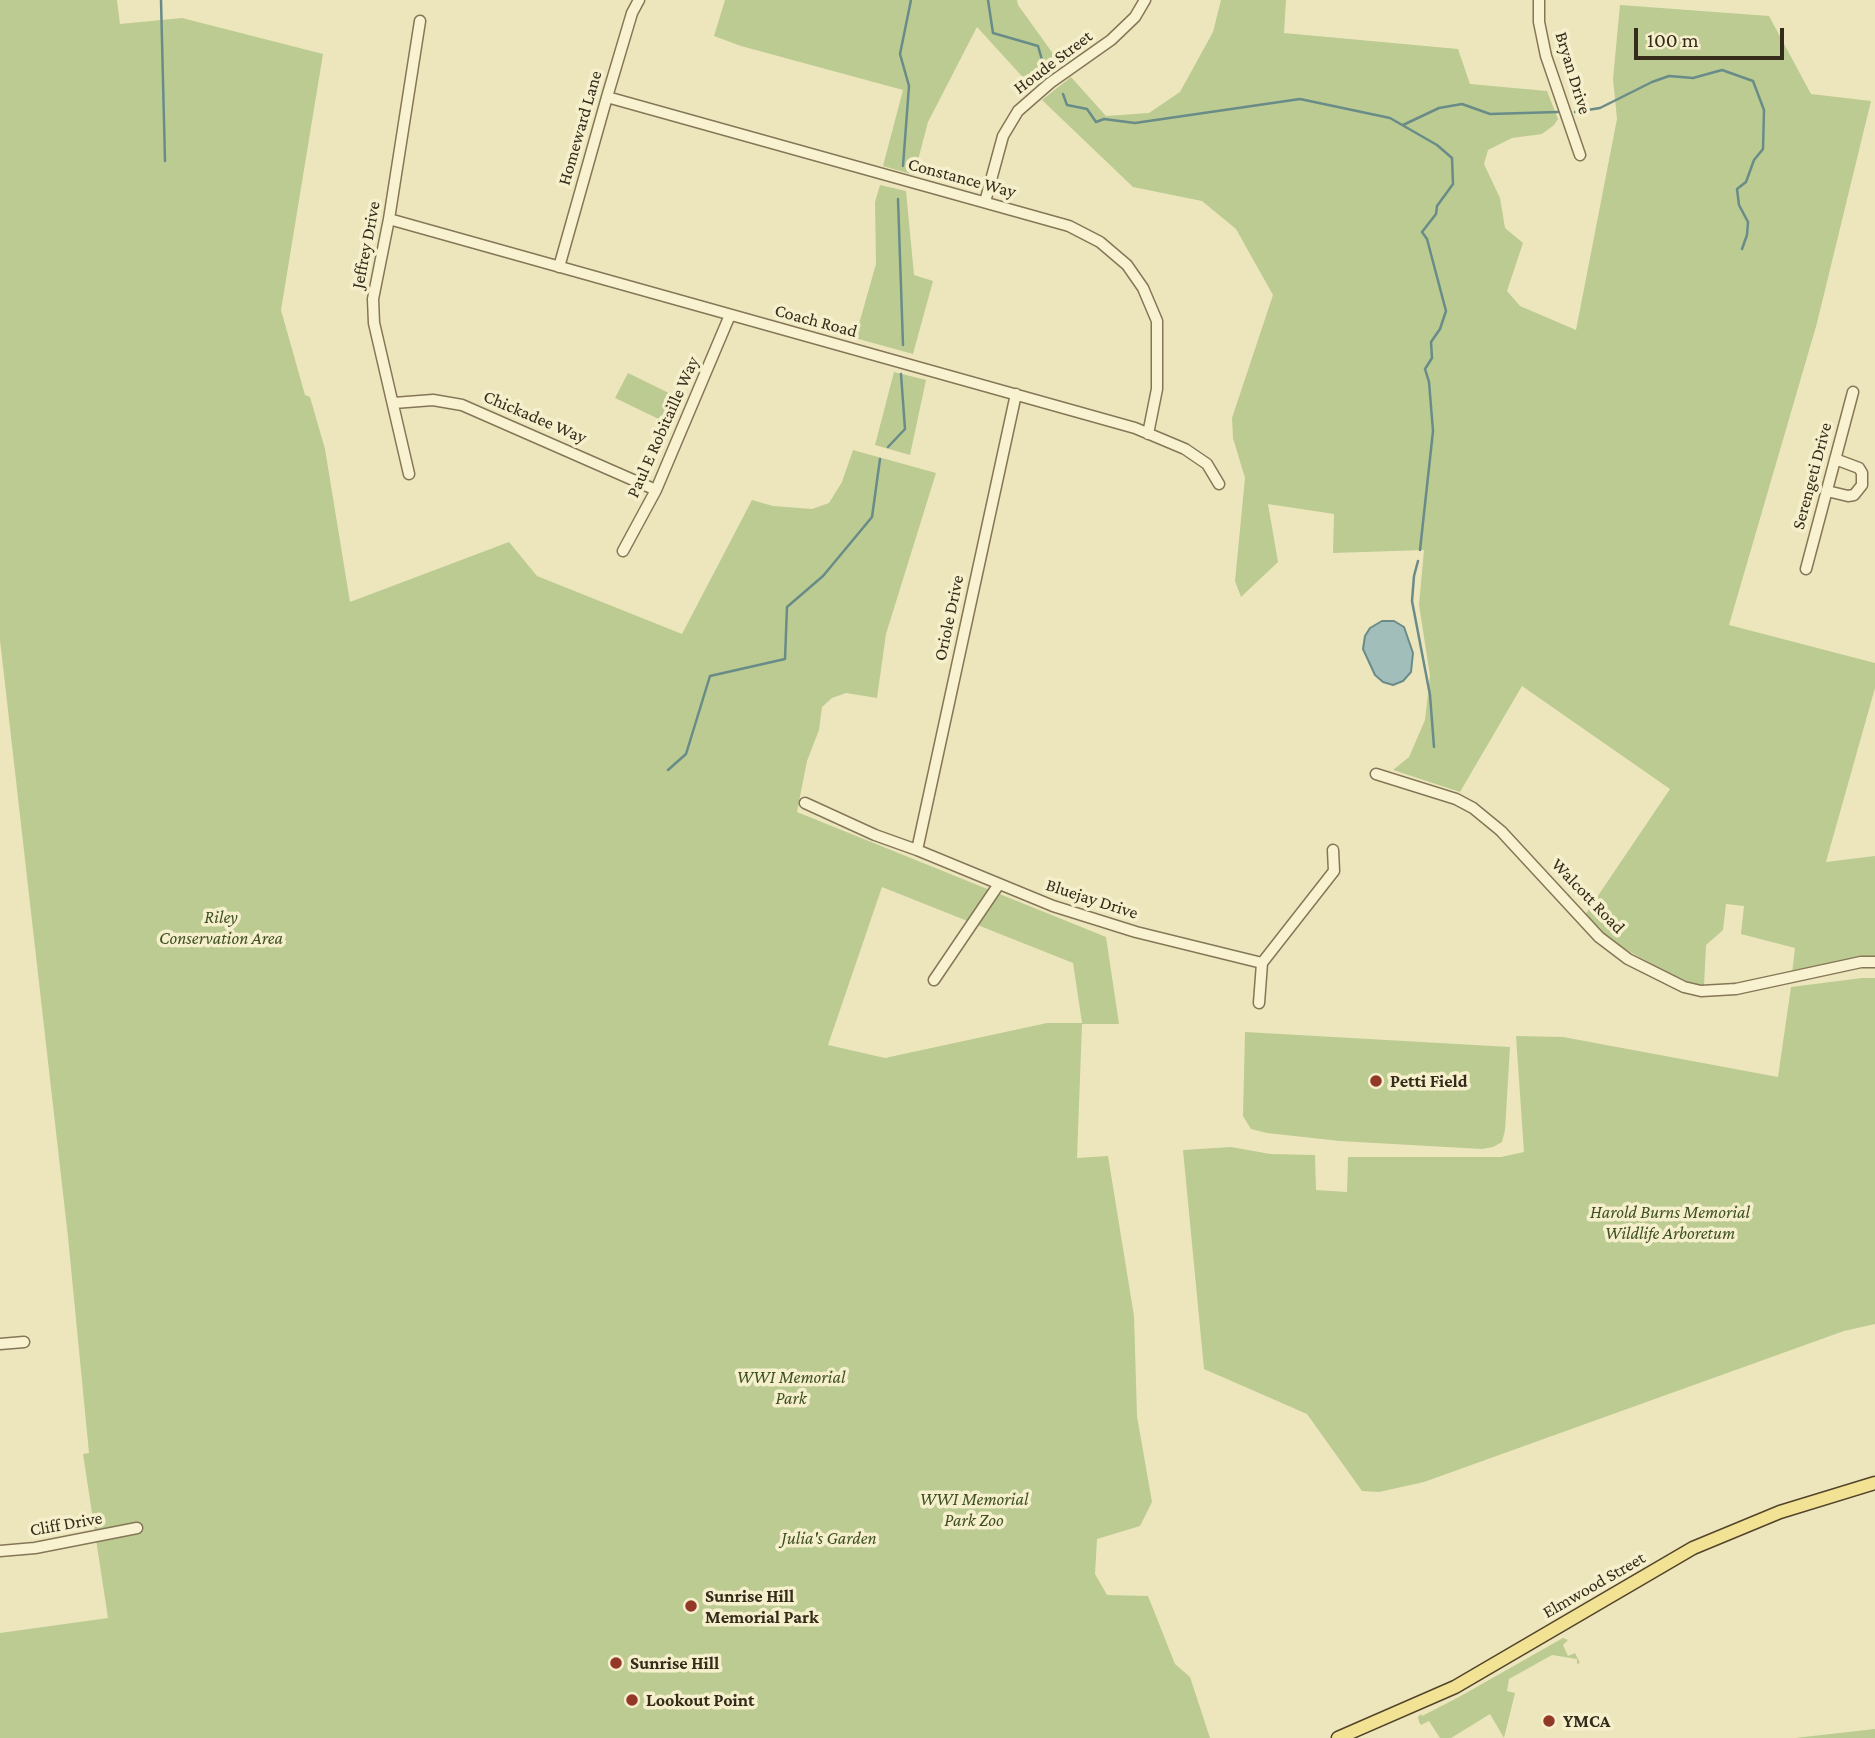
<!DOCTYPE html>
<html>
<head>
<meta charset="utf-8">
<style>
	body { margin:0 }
	#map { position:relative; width:1875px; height:1738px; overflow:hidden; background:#ede6bd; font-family:"Crimson Pro",serif }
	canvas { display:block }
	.scale { position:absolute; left:1634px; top:28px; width:150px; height:32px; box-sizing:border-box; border:4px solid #342b1b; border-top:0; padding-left:9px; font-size:21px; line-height:24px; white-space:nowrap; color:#342b1b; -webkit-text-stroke:5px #f5efcc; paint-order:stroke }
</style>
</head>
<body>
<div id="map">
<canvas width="1875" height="1738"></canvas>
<div class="scale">100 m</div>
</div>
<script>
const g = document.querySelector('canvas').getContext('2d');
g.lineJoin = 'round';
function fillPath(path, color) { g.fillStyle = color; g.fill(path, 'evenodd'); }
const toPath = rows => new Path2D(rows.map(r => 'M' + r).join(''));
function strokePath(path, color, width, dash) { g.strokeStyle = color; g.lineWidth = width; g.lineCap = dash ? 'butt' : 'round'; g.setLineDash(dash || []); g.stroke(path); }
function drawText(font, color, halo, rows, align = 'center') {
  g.font = font + ' "Crimson Pro",serif'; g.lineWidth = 7; g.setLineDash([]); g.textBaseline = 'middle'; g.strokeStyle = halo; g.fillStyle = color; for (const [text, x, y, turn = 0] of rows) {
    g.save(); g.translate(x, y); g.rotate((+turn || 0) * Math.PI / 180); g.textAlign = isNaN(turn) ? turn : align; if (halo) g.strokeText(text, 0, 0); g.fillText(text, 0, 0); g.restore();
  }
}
const green = toPath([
	[0,0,117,0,120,24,182,18,323,54,281,310,305,395,310,397,325,449,350,602,509,542,537,576,682,634,752,500,773,506,812,509,829,503,842,482,853,450,936,473,886,634,877,698,846,693,832,698,822,707,819,730,807,761,797,812,1106,937,1119,1024,1082,1024,1077,1158,1108,1156,1134,1316,1137,1416,1152,1502,1140,1526,1097,1539,1095,1574,1107,1595,1148,1596,1175,1664,1190,1677,1210,1738,0,1738,0,1633,108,1618,83,1454,89,1453,68,1237,0,640],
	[882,887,1073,963,1082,1023,1047,1023,885,1058,828,1045],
	[725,0,1017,0,1018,5,1059,62,1029,84,977,27,928,122,914,175,883,166,903,90,741,46,714,36],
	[1221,0,1286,0,1284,33,1458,49,1470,84,1547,91,1558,119,1554,125,1542,134,1512,138,1488,150,1484,164,1500,198,1505,228,1523,243,1507,291,1520,306,1576,330,1617,119,1613,79,1620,5,1769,16,1811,94,1871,101,1817,323,1729,625,1875,663,1875,688,1826,862,1875,856,1875,956,1792,974,1795,948,1741,934,1744,906,1726,904,1723,930,1706,945,1704,986,1699,987,1662,970,1611,941,1585,915,1670,789,1522,686,1460,792,1393,770,1409,757,1425,720,1430,676,1419,605,1424,550,1333,553,1334,514,1268,504,1278,562,1241,597,1235,581,1245,478,1233,438,1232,418,1273,295,1236,229,1202,201,1133,187,1042,100,1071,77,1106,116,1149,113,1180,92,1213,32],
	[880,185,906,191,914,275,933,281,913,354,855,338,876,264,875,202],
	[894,372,926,380,910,455,875,445],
	[628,373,677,397,665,422,615,398],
	[1862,978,1875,978,1875,1324,1844,1331,1424,1482,1379,1492,1362,1491,1307,1414,1204,1369,1183,1150,1231,1147,1270,1154,1315,1155,1316,1190,1347,1192,1348,1157,1501,1157,1524,1152,1516,1036,1563,1037,1778,1077,1791,987],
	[1245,1032,1510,1047,1505,1130,1502,1142,1493,1147,1482,1149,1340,1141,1267,1133,1251,1129,1243,1116],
	[1563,1638,1568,1640,1563,1645,1568,1656,1575,1653,1580,1663,1577,1664,1577,1659,1552,1655,1509,1679,1507,1691,1515,1693,1504,1738,1490,1714,1451,1738,1440,1738,1429,1721,1421,1725,1419,1722,1418,1717,1421,1714,1422,1716,1459,1697],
	[1875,1729,1875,1738,1795,1738]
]);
const water = toPath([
	[1382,621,1394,621,1404,627,1413,653,1411,672,1403,681,1393,685,1383,682,1375,675,1363,649,1365,636,1370,628,1382,621]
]);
const stream = toPath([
	[161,0,165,161],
	[988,0,993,33,1038,46,1044,67],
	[1063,94,1067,105,1087,109,1096,122,1104,119,1135,123,1300,99,1390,118,1437,145,1452,158,1453,184,1437,206,1436,214,1422,232,1427,239,1446,311,1440,329,1431,342,1432,358,1425,369,1429,382,1433,431,1420,550],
	[1575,112,1600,108,1652,82,1669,76,1693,78,1722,70,1753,81,1764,110,1763,149,1754,160,1746,182,1737,189,1739,205,1748,222,1747,235,1742,249],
	[1403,125,1439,108,1462,104,1490,114,1558,112],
	[903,166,909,86,900,54,911,0],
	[898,199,903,345],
	[888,447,905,429,901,374],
	[1418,561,1414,576,1412,601,1430,695,1434,747],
	[668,770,686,754,710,676,785,659,787,607,823,576,872,517,880,459]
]);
const minor = toPath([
	[1539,0,1539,22,1546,56,1580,155],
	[607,97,1069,226,1100,242,1127,265,1143,288,1157,321,1157,389,1148,434],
	[985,202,1003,136,1018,111,1050,83,1111,40,1135,17,1145,0],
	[389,219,1135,428,1185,449,1207,464,1219,484],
	[559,267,607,97,632,13,639,0],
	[394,403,433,400,462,405,656,490],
	[409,474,374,323,373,299,389,219,420,21],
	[1827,491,1848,496,1854,495,1862,485,1862,473,1859,468,1835,459],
	[623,551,656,490,730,315],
	[1806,569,1853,392],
	[1376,774,1456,799,1473,808,1501,831,1599,937,1628,959,1684,987,1701,991,1736,989,1861,962,1875,962],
	[805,803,875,835,917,850,1053,906,1136,932,1262,963],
	[917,850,1016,394],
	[934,980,999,884],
	[1259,1003,1262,963,1334,871,1333,850],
	[0,1344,24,1342],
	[0,1551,35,1548,137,1528]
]);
const major = toPath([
	[1338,1738,1455,1687,1693,1548,1780,1512,1875,1483]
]);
const markers = [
	[1376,1081,7,"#933727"],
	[691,1606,7,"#933727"],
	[616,1663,7,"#933727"],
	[632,1700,7,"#933727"],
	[1549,1721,7,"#933727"]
];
const streetNames = [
	["Houde Street",1053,62,-37],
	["Bryan Drive",1573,73,73],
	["Homeward Lane",580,128,-74],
	["Constance Way",962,178,15],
	["Jeffrey Drive",366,245,-79],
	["Coach Road",816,321,15],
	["Chickadee Way",535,417,23],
	["Paul E Robitaille Way",663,427,-66],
	["Serengeti Drive",1812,476,-75],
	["Oriole Drive",949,618,-78],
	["Walcott Road",1588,896,46],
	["Bluejay Drive",1092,899,18],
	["Cliff Drive",66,1524,-10],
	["Elmwood Street",1594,1585,-30]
];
const parkNames = [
	["Riley",221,917],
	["Conservation Area",221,938],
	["Harold Burns Memorial",1670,1212],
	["Wildlife Arboretum",1670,1233],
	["WWI Memorial",791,1377],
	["Park",791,1398],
	["WWI Memorial",974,1499],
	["Park Zoo",974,1520],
	["Julia's Garden",829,1538]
];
const poiNames = [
	["Petti Field",1390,1081],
	["Sunrise Hill",705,1596],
	["Memorial Park",705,1617],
	["Sunrise Hill",630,1663],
	["Lookout Point",646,1700],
	["YMCA",1563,1721]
];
fillPath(green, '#bbcb92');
fillPath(water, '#a1beba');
strokePath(water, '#698c88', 2);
strokePath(stream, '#698c88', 2.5);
strokePath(minor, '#857657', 13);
strokePath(major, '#52432b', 15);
strokePath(minor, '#f8f2d0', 10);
strokePath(major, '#f1e294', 12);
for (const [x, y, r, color] of markers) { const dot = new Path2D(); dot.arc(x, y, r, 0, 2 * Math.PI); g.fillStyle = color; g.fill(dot); strokePath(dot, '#f5efcc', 2.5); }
drawText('18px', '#342b1b', '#f5efcc', streetNames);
drawText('italic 18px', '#3e5022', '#f5efcc', parkNames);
drawText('bold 18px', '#342b1b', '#f5efcc', poiNames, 'left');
</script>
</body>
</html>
